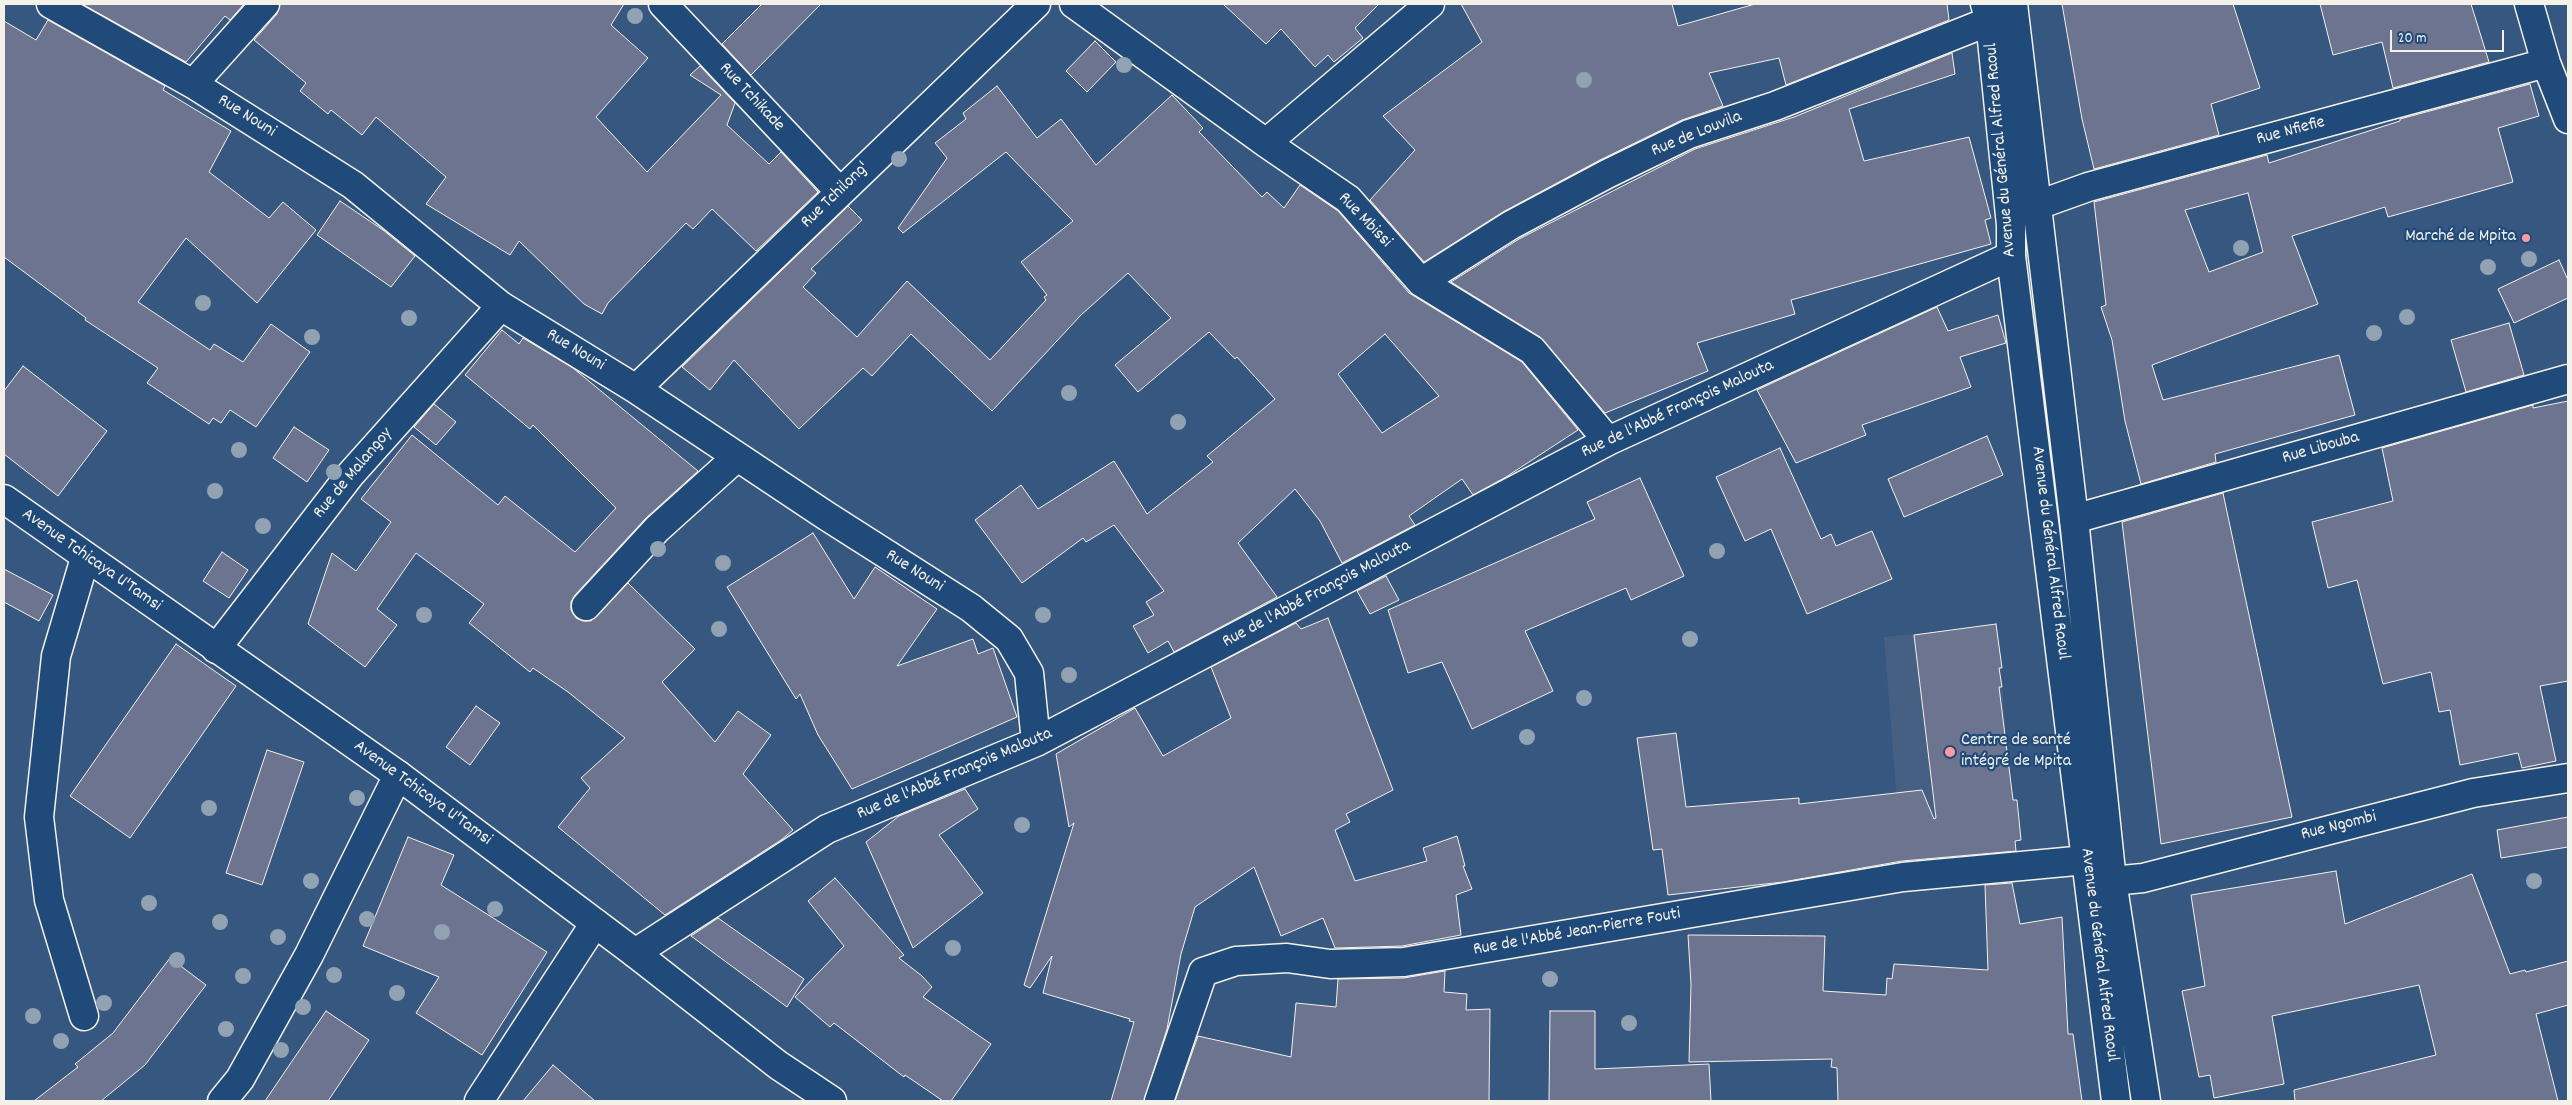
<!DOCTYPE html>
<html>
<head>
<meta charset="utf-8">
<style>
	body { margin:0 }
	#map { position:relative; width:2572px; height:1105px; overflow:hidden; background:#365780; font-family:Dekko,sans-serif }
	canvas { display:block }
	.frame { position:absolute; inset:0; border:5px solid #f4f1e8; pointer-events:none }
	.scale { position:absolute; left:2390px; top:30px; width:114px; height:22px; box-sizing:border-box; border:2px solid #f4f1e8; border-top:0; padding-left:6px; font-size:15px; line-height:18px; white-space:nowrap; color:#f4f1e8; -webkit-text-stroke:4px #1f4a7a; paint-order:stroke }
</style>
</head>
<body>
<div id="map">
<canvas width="2572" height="1105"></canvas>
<div class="frame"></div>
<div class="scale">20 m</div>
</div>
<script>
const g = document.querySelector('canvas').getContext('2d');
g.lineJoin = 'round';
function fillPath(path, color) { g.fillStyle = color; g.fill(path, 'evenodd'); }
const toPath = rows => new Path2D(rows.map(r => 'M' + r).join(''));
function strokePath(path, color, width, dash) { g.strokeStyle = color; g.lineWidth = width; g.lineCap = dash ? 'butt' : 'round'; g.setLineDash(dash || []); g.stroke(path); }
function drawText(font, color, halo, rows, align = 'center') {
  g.font = font + ' Dekko,sans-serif'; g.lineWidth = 4.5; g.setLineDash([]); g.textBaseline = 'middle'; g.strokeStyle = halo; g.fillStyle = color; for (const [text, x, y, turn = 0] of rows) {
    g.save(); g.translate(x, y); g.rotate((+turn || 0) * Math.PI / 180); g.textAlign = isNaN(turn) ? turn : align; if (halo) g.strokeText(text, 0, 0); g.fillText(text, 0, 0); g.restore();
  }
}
const built = toPath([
	[1997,626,2017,868,1903,877,1884,637]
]);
const building = toPath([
	[82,4,244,4,230,20,225,16,186,62,82,4],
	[280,4,624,4,611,25,648,58,596,117,647,172,721,95,690,75,700,66,735,103,727,125,769,164,781,152,818,192,756,251,712,209,693,229,686,223,608,303,602,314,584,304,519,241,510,255,426,204,446,177,376,117,362,135,331,110,328,114,300,91,306,83,254,40,277,14,280,4],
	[762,4,821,4,751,75,722,44,762,4],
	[1223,4,1379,4,1355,28,1363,38,1334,62,1328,55,1315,67,1281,29,1266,44,1223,4],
	[1461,4,1672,4,1678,26,1755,4,1947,4,1949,20,1786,85,1779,58,1709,73,1723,106,1682,120,1600,160,1503,212,1424,262,1370,200,1415,150,1383,116,1482,42,1461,4],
	[2062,4,2233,4,2260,88,2211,104,2219,135,2094,169,2082,119,2062,4],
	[2320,4,2471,4,2489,62,2393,88,2382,42,2333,55,2320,4],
	[48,20,165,86,163,90,231,131,209,172,269,218,283,202,316,230,257,303,186,238,138,302,210,350,214,344,243,362,271,324,310,352,256,427,230,410,221,423,213,418,209,424,147,383,158,368,85,320,86,318,4,257,4,21,36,40,48,20],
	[1095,41,1116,62,1087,92,1066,71,1095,41],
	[1952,53,1955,74,1849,109,1864,161,1969,137,1991,218,1985,220,1991,244,1791,300,1795,314,1697,343,1708,371,1605,413,1540,337,1451,282,1519,239,1695,149,1794,117,1952,53],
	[2530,84,2539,116,2498,128,2513,182,2388,217,2385,207,2292,236,2318,304,2152,365,2163,400,2339,355,2355,415,2215,454,2216,462,2141,484,2125,421,2112,340,2101,307,2106,305,2094,202,2267,155,2269,163,2400,121,2400,119,2530,84],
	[2248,193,2263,252,2209,272,2185,210,2248,193],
	[997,86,1037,138,1061,119,1096,165,1172,95,1203,128,1199,132,1262,197,1267,192,1284,208,1300,185,1338,211,1409,293,1522,362,1578,430,1506,477,1473,495,1462,479,1409,516,1415,525,1342,563,1320,521,1295,489,1238,543,1277,597,1174,652,1168,641,1148,653,1133,626,1154,615,1146,602,1164,591,1114,525,1086,542,1083,538,1022,583,975,520,1021,485,1038,509,1114,461,1147,514,1213,462,1207,456,1275,399,1237,357,1235,359,1209,332,1138,392,1115,365,1171,318,1128,273,1081,315,992,411,911,334,872,376,863,368,799,429,734,360,710,390,682,367,848,206,862,220,811,269,816,273,803,287,857,337,907,281,990,360,1046,300,1044,297,1047,295,1021,262,1073,221,1006,152,903,233,898,228,947,158,935,143,966,119,963,113,997,86],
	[1385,334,1439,396,1382,433,1338,374,1385,334],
	[340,201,383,230,415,256,391,287,317,235,340,201],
	[2559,260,2568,280,2568,298,2514,323,2498,289,2559,260],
	[1937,307,1948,331,1998,315,2006,343,1960,357,1971,387,1862,425,1866,435,1796,463,1757,390,1937,307],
	[2509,323,2524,375,2466,392,2451,340,2509,323],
	[502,330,519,344,523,338,573,368,698,471,646,518,575,595,571,602,571,610,576,618,583,621,591,621,628,583,695,649,662,682,715,742,738,711,771,735,743,774,793,830,781,840,665,915,558,827,590,788,581,778,625,738,568,692,533,668,530,672,469,623,484,604,416,553,377,609,397,625,365,667,308,624,332,553,356,571,391,522,361,499,412,435,498,505,505,496,575,552,616,508,533,425,530,429,465,375,502,330],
	[23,366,107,431,58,496,4,454,4,391,23,366],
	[2568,401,2568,681,2540,686,2556,761,2522,768,2518,753,2460,765,2450,710,2439,712,2431,672,2383,684,2357,580,2328,588,2312,522,2393,501,2382,448,2533,405,2533,408,2568,401],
	[434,404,456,422,436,445,414,427,434,404],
	[294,427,329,450,307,482,273,458,294,427],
	[1987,436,2003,475,1904,517,1888,479,1987,436],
	[1780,448,1821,539,1831,534,1836,546,1872,531,1892,579,1807,614,1771,529,1745,541,1716,477,1780,448],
	[1640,478,1684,576,1631,600,1626,588,1525,631,1553,691,1472,729,1442,662,1408,673,1388,610,1595,519,1587,502,1640,478],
	[2223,493,2292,817,2161,844,2122,522,2223,493],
	[813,533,854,599,875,567,937,609,897,666,973,639,978,654,993,648,1017,717,852,789,818,735,800,694,796,699,727,587,813,533],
	[222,552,248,570,229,598,203,581,222,552],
	[4,569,53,595,39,621,4,602,4,569],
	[1386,576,1399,600,1370,614,1357,591,1386,576],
	[1328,618,1393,790,1346,814,1350,822,1335,830,1355,881,1427,861,1423,848,1457,836,1465,866,1463,866,1472,889,1456,895,1461,935,1402,946,1335,948,1323,918,1281,936,1254,867,1195,907,1181,954,1167,1029,1144,1101,1111,1101,1134,1022,1129,1021,1130,1019,1043,993,1052,956,1030,988,1024,985,1074,823,1069,827,1056,754,1135,708,1163,756,1231,718,1211,667,1296,623,1301,629,1328,618],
	[1996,624,2002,668,1999,668,2002,687,1999,687,2013,800,2017,800,2021,840,2015,841,2016,851,1902,861,1783,882,1668,895,1662,849,1653,850,1637,738,1676,733,1686,807,1799,798,1799,804,1922,790,1934,819,1936,818,1914,635,1996,624],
	[176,644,236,686,130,838,70,796,176,644],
	[476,706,500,723,470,765,446,747,476,706],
	[267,750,304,762,262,885,226,873,267,750],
	[965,789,978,809,939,835,983,893,913,948,866,842,899,816,965,789],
	[2568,817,2568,847,2501,858,2497,830,2568,817],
	[408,837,454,855,441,885,547,952,482,1055,416,1013,439,977,363,946,408,837],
	[2336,871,2345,924,2472,874,2510,974,2525,970,2526,972,2568,961,2568,1005,2536,1014,2558,1101,2295,1101,2294,1090,2436,1055,2419,985,2272,1016,2284,1084,2214,1098,2210,1075,2199,1077,2182,991,2205,986,2191,895,2336,871],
	[835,878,904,955,899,958,922,976,932,987,923,997,991,1044,951,1101,943,1101,905,1075,904,1077,834,1023,830,1027,795,997,844,946,808,901,835,878],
	[2012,883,2020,924,2062,917,2068,1034,2073,1034,2082,1101,1838,1101,1837,1068,1831,1067,1832,1059,1689,1062,1691,984,1688,935,1825,936,1823,991,1886,995,1887,978,1892,979,1894,964,1988,970,1985,885,2012,883],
	[718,918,804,979,787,1007,691,936,718,918],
	[170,958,206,985,145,1065,101,1101,34,1101,78,1067,75,1064,113,1033,170,958],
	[1445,971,1444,992,1467,994,1466,1010,1490,1009,1489,1101,1175,1101,1198,1036,1291,1057,1296,1003,1336,1007,1338,979,1404,978,1445,971],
	[326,1011,369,1040,328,1101,265,1101,326,1011],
	[1550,1011,1595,1011,1595,1069,1709,1064,1711,1101,1549,1101,1550,1011],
	[553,1065,595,1101,523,1101,553,1065]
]);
const minor = toPath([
	[51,4,193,84,353,185,501,306,636,389,825,515,971,608,1009,639,1029,673,1036,742],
	[663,4,840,192],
	[1074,4,1266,143,1348,199,1421,282,1532,350,1608,441],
	[2529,4,2546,63,2568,119],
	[193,84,265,4],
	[1266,143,1430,4],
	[2038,205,2088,187,2546,63],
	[1421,282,1511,225,1607,174,1689,134,1775,106,1990,21],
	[636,389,1036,4],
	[2074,519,2568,379],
	[586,606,657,529,737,457],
	[216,649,350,475,501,306],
	[2112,881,2143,878,2473,793,2568,778],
	[635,953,827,829,1036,742,1608,441,2011,256],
	[84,1016,49,900,39,817,56,656,85,558],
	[222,1101,240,1079,309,955,398,775],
	[479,1101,595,923],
	[1159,1101,1203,972,1236,961,1287,958,1330,964,1404,962,1903,877,2086,860]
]);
const tertiary = toPath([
	[1985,4,1990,21,2011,225,2011,256,2116,1101],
	[2013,4,2074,519,2112,881,2146,1101],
	[4,499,398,775,635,953,778,1065,832,1101]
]);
const trees = [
	[635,16],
	[1124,65],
	[1584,80],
	[899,159],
	[2241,248],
	[2529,259],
	[2488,267],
	[203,303],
	[2407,317],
	[409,318],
	[2374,333],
	[312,337],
	[1069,393],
	[1178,422],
	[239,450],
	[334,472],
	[215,491],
	[263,526],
	[658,549],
	[1717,551],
	[723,563],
	[424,615],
	[1043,615],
	[719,629],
	[1690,639],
	[1069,675],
	[1584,698],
	[1527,737],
	[357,798],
	[209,808],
	[1022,825],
	[311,881],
	[2534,881],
	[149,903],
	[495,909],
	[367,919],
	[220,922],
	[442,932],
	[278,937],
	[953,948],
	[177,960],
	[334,975],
	[243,976],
	[1550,979],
	[397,993],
	[104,1003],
	[303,1007],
	[33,1016],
	[1629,1023],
	[226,1029],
	[61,1041],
	[281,1050]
];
const markers = [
	[2526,238,5,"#ff9aa2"],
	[1950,752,6,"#ff9aa2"]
];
const streetNames = [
	["Rue Tchikade",751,98,47],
	["Rue Nouni",246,117,32],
	["Rue Nfiefie",2291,132,-15],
	["Rue de Louvila",1697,135,-22],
	["Avenue du Général Alfred Raoul",2002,150,-95],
	["Rue Tchilong'",836,196,-44],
	["Rue Mbissi",1364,221,46],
	["Rue Nouni",575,351,31],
	["Rue de l'Abbé François Malouta",1678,410,-25],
	["Rue Libouba",2321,449,-16],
	["Rue de Malangoy",354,474,-50],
	["Avenue du Général Alfred Raoul",2049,553,83],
	["Avenue Tchicaya U'Tamsi",91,561,35],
	["Rue Nouni",914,572,32],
	["Rue de l'Abbé François Malouta",1317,595,-28],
	["Rue de l'Abbé François Malouta",955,775,-23],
	["Avenue Tchicaya U'Tamsi",422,794,36],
	["Rue Ngombi",2339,827,-14],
	["Rue de l'Abbé Jean-Pierre Fouti",1577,933,-10],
	["Avenue du Général Alfred Raoul",2098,955,83]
];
const poiNames = [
	["Marché de Mpita",2516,238],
	["Centre de santé",1961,742,"left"],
	["intégré de Mpita",1961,763,"left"]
];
fillPath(built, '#466084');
fillPath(building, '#6d748f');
strokePath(building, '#f4f1e8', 1);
strokePath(minor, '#f4f1e8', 31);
strokePath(tertiary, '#f4f1e8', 31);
strokePath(minor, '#1f4a7a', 28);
strokePath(tertiary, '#1f4a7a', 28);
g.fillStyle = '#91a2b2';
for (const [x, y] of trees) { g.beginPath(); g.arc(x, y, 8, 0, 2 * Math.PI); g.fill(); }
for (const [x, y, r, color] of markers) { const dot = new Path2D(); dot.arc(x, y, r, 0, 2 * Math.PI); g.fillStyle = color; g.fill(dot); strokePath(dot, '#1f4a7a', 2); }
drawText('18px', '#f4f1e8', '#1f4a7a', streetNames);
drawText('18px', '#f4f1e8', '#1f4a7a', poiNames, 'right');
</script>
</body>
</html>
